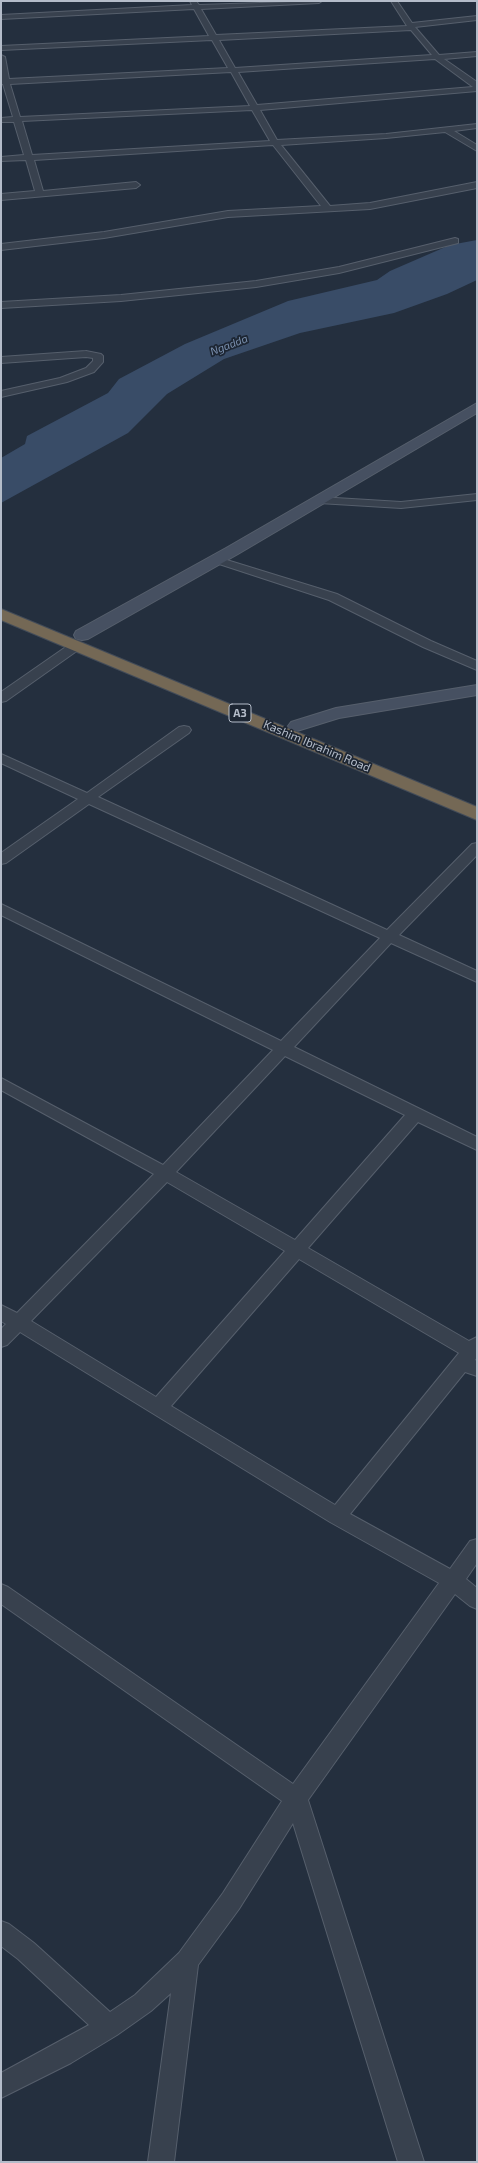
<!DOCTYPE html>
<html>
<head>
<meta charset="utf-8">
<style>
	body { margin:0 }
	#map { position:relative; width:478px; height:2163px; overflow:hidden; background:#242f3e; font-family:"Exo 2",sans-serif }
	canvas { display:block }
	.frame { position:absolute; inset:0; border:2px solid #b4bcc9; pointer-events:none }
</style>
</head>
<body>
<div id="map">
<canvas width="478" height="2163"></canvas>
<div class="frame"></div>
</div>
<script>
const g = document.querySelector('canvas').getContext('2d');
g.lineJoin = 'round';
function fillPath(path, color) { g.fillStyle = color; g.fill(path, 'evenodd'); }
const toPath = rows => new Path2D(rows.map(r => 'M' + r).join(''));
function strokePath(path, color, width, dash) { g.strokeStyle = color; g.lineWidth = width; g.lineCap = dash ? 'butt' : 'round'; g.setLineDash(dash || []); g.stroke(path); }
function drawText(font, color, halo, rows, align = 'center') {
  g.font = font + ' "Exo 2",sans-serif'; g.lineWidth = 3.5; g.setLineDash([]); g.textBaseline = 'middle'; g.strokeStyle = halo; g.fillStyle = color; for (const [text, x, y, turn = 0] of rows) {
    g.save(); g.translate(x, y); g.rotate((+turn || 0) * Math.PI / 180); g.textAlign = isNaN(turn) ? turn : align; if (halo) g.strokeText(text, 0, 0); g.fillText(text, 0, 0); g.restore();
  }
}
const water = toPath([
	[477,240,477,280,447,294,394,313,300,333,224,359,167,394,128,433,1,503,1,458,25,444,27,436,108,393,119,379,185,344,288,301,377,280,390,271,450,245]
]);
const street = toPath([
	[190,1,196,1,199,5,322,1,319,3,201,9,216,35,407,26,391,1,397,1,412,23,477,16,477,20,415,27,439,55,477,52,477,56,444,59,477,82,477,91,260,110,277,140,386,134,477,124,477,128,454,131,477,145,477,151,445,132,386,138,281,145,330,206,370,203,477,182,477,188,370,209,228,217,104,238,1,250,1,244,104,232,228,211,321,206,273,145,34,160,43,191,136,182,140,185,136,188,1,200,1,194,35,191,26,160,1,161,1,157,24,155,14,122,1,122,1,118,13,117,3,84,1,84,1,55,5,57,9,79,228,68,212,40,1,50,1,46,209,36,194,9,1,19,1,15,192,5,190,1],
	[411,30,432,55,235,68,219,40,411,30],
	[435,59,473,87,257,105,238,72,435,59],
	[231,72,250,106,20,117,10,84,231,72],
	[252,110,270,141,32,155,22,121,252,110],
	[455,238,458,239,458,243,339,273,256,287,121,301,1,308,1,302,121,295,256,281,339,267,455,238],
	[86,351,101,354,103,356,103,362,94,372,67,382,1,397,1,391,60,378,86,368,93,361,93,358,86,357,1,363,1,357,86,351],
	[477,494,477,500,401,508,319,503,313,500,319,497,401,502,477,494],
	[217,557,337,594,431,641,477,661,477,670,423,647,329,600,213,562,211,560,213,558,217,557],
	[77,641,83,645,81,648,6,701,1,702,1,692,73,642,77,641],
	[184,726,189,727,191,730,189,733,98,797,387,930,472,844,477,843,477,855,399,935,477,971,477,982,391,943,294,1047,477,1137,477,1150,418,1122,308,1248,469,1341,477,1337,477,1357,475,1360,477,1361,477,1376,465,1372,350,1514,450,1569,470,1541,477,1539,477,1563,466,1579,477,1588,477,1609,470,1606,455,1594,308,1800,424,2162,398,2162,293,1823,239,1909,198,1965,174,2162,148,2162,171,1993,151,2011,117,2035,71,2063,1,2098,1,2073,89,2025,18,1959,1,1946,1,1921,9,1924,34,1943,110,2012,135,1995,179,1953,223,1893,282,1801,1,1604,1,1584,8,1587,293,1784,439,1583,330,1522,20,1332,7,1345,1,1347,1,1329,6,1324,1,1321,1,1305,17,1313,154,1174,1,1090,1,1078,163,1165,273,1050,1,915,1,904,281,1041,380,938,89,804,6,863,1,864,1,853,78,799,1,763,1,754,87,793,179,727,184,726],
	[285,1056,405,1115,295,1240,176,1172,285,1056],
	[167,1182,285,1251,156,1397,31,1321,167,1182],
	[299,1259,459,1353,335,1505,171,1406,299,1259]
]);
const secondary = toPath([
	[477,403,477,413,238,554,88,639,82,640,76,639,74,635,76,631,226,548,477,403],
	[477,685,477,695,339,718,297,731,291,730,288,726,291,722,336,708,477,685]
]);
const highway = toPath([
	[1,609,477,807,477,820,1,620,1,609]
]);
const farWaternames = [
	["Ngadda",229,345,-21]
];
const shields = [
	[240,713,22]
];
const shieldNames = [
	["A3",240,713]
];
const streetNames = [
	["Kashim Ibrahim Road",317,746,23]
];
fillPath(water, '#394c67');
strokePath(street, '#565f6c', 2);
strokePath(secondary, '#565f6c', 2);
strokePath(highway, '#434c59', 2);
fillPath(street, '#38414e');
fillPath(secondary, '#465061');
fillPath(highway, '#746855');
drawText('italic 11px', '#7c92b1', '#1d2633', farWaternames);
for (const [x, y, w] of shields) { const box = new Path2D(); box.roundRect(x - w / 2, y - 9, w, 18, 3); g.fillStyle = '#1d2633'; g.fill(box); strokePath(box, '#b4bcc9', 1); }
drawText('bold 11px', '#b4bcc9', null, shieldNames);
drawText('12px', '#b4bcc9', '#1d2633', streetNames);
</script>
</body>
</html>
